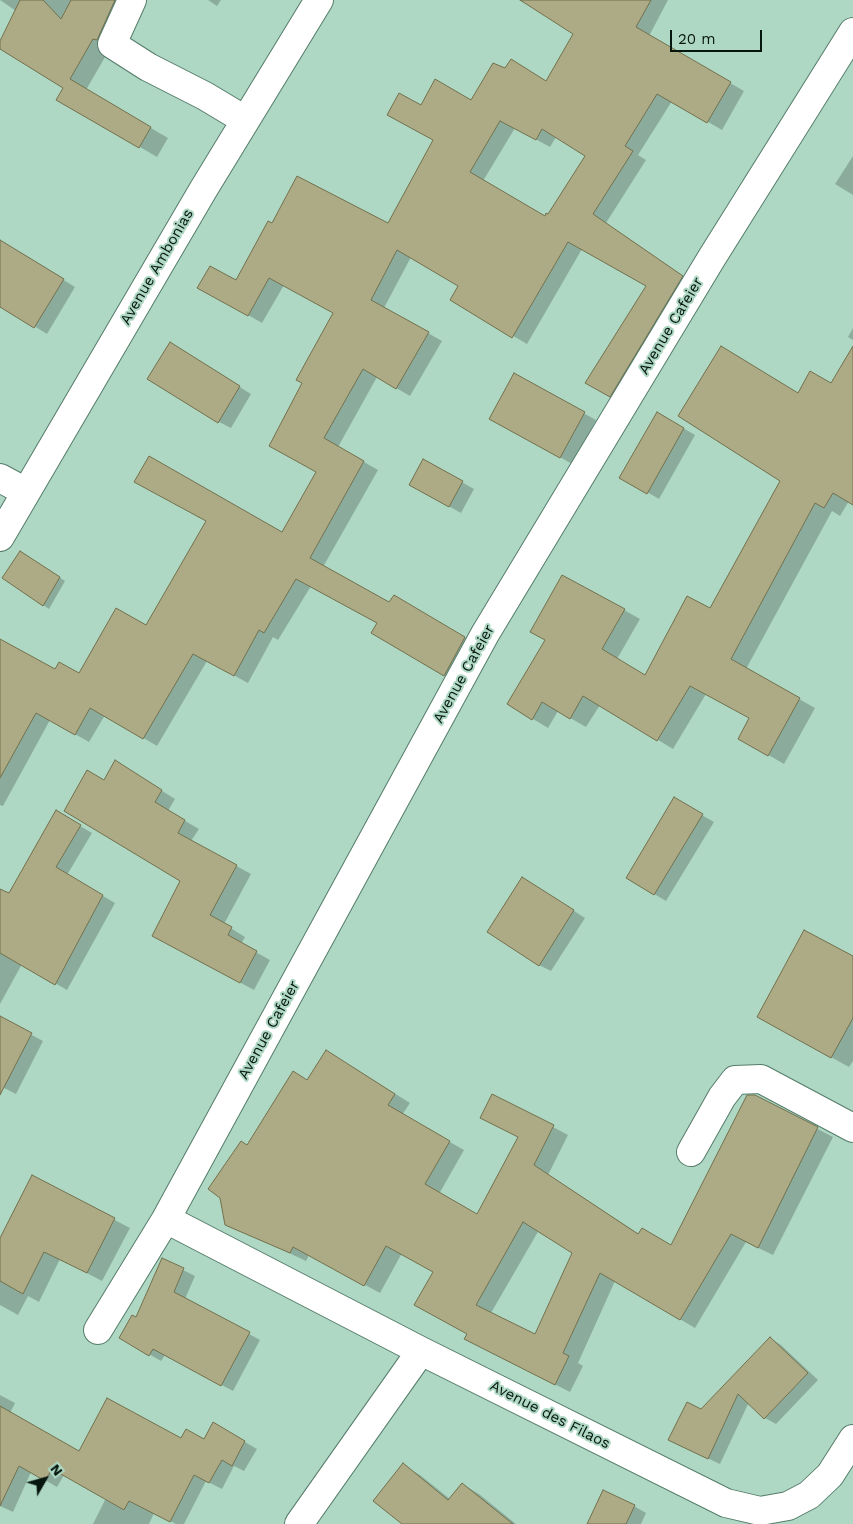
<!DOCTYPE html>
<html>
<head>
<meta charset="utf-8">
<style>
	body { margin:0 }
	#map { position:relative; width:853px; height:1524px; overflow:hidden; background:#aed8c4; font-family:"Work Sans",sans-serif }
	canvas { display:block }
	.north { position:absolute; left:20px; top:1454px; width:50px; height:50px; -webkit-text-stroke:4px #aed8c4; paint-order:stroke; rotate:52deg; font-size:14px; font-weight:700; line-height:20px; text-align:center; color:#071710 }
	.north::after { content:''; display:block; margin:auto; width:18px; height:22px; background:#071710; clip-path:polygon(50% 0,100% 100%,50% 72%,0 100%) }
	.scale { position:absolute; left:670px; top:30px; width:92px; height:22px; box-sizing:border-box; border:2px solid #071710; border-top:0; padding-left:6px; font-size:15px; line-height:18px; white-space:nowrap; color:#071710; -webkit-text-stroke:4px #aed8c4; paint-order:stroke }
</style>
</head>
<body>
<div id="map">
<canvas width="853" height="1524"></canvas>
<div class="north">N</div>
<div class="scale">20 m</div>
</div>
<script>
const g = document.querySelector('canvas').getContext('2d');
g.lineJoin = 'round';
function fillPath(path, color) { g.fillStyle = color; g.fill(path, 'evenodd'); }
const toPath = rows => new Path2D(rows.map(r => 'M' + r).join(''));
function strokePath(path, color, width, dash) { g.strokeStyle = color; g.lineWidth = width; g.lineCap = dash ? 'butt' : 'round'; g.setLineDash(dash || []); g.stroke(path); }
function drawText(font, color, halo, rows, align = 'center') {
  g.font = font + ' "Work Sans",sans-serif'; g.lineWidth = 4; g.setLineDash([]); g.textBaseline = 'middle'; g.strokeStyle = halo; g.fillStyle = color; for (const [text, x, y, turn = 0] of rows) {
    g.save(); g.translate(x, y); g.rotate((+turn || 0) * Math.PI / 180); g.textAlign = isNaN(turn) ? turn : align; if (halo) g.strokeText(text, 0, 0); g.fillText(text, 0, 0); g.restore();
  }
}
const shadow = toPath([
	[0,0,138,0,86,90,168,138,157,157,58,99,65,87,0,48,16,11],
	[208,0,221,0,217,6],
	[527,0,668,0,649,36,744,91,722,130,672,101,638,155,646,160,606,223,696,285,624,404,587,383,648,285,582,249,527,344,451,300,459,286,411,257,384,308,442,341,410,396,377,377,338,447,378,470,323,567,390,604,394,596,479,646,459,683,373,632,378,623,311,586,278,640,273,637,248,683,207,661,157,746,105,715,89,742,50,720,3,806,0,805,0,640,56,671,79,675,283,534,318,471,303,383,335,313,284,285,262,323,199,287,236,282,272,224,389,225,435,140,421,107,472,102,547,83,575,34],
	[515,128,550,147,556,137,587,156,549,216,545,218,483,181],
	[853,156,853,195,835,184],
	[0,244,13,249,75,287,47,334,0,305],
	[853,328,853,340,848,337],
	[853,348,853,504,849,501,840,516,832,511,746,669,815,708,784,764,739,738,751,718,706,694,673,749,600,705,586,727,558,711,548,728,508,704,624,610,640,619,617,659,646,677,711,610,782,481,798,394,832,384],
	[182,351,251,394,231,428,219,422],
	[514,375,596,420,572,464,491,418],
	[657,413,695,435,659,499,621,477],
	[424,461,474,489,461,513,411,485],
	[26,556,65,581,49,609,4,578],
	[129,770,175,799,168,811,199,829,191,841,251,874,224,924,245,937,241,944,270,960,254,990,168,944,181,880,104,782],
	[674,799,714,822,666,901,627,878],
	[56,812,92,833,67,875,115,903,67,990,22,964,0,1004,0,898,9,895],
	[535,886,585,918,551,971,539,965],
	[853,958,853,1061,849,1067,776,1027],
	[0,1018,43,1041,16,1094,0,1086],
	[341,1060,410,1103,402,1115,464,1150,439,1194,478,1215,553,1127,568,1135,548,1175,639,1234,672,1247,755,1096,833,1137,773,1255,746,1242,695,1328,615,1281,578,1363,583,1366,570,1392,481,1347,468,1334,435,1272,402,1253,380,1293,309,1255,306,1261,227,1224,247,1146,307,1081],
	[539,1230,574,1252,536,1336,491,1313],
	[33,1177,130,1228,102,1281,60,1259,39,1302,28,1296,18,1315,0,1305,0,1241],
	[163,1260,195,1276,185,1299,260,1340,233,1391,165,1355,161,1361,121,1338,136,1319],
	[770,1338,781,1345,818,1380,776,1424,765,1418,749,1402,720,1464,681,1446,701,1410],
	[0,1395,15,1403,10,1413,80,1453,182,1439,204,1440,214,1424,257,1449,244,1471,234,1466,222,1489,206,1481,184,1524,176,1524,154,1513,149,1524,93,1524,106,1498,64,1475,57,1487,31,1472,13,1512,0,1506],
	[403,1465,420,1475,450,1499,462,1484,479,1494,516,1524,404,1524],
	[634,1506,646,1513,641,1524,589,1524]
]);
const building = toPath([
	[20,0,43,0,61,19,71,0,115,0,97,40,93,39,70,79,151,127,139,148,56,100,63,88,0,49,0,41,20,0],
	[520,0,651,0,636,27,731,82,707,123,657,94,625,146,633,151,593,214,683,276,610,397,585,383,646,286,568,242,512,338,450,300,458,286,397,250,371,300,429,332,396,389,363,369,324,438,364,461,310,558,389,602,394,595,465,637,444,676,371,633,377,623,296,579,264,633,259,630,234,676,193,654,143,739,90,708,75,735,36,713,0,778,0,639,55,669,59,662,79,673,116,608,146,625,206,521,134,482,149,456,282,532,316,472,269,446,302,383,296,380,333,313,269,278,248,316,197,288,210,266,236,280,268,221,272,223,297,176,388,223,433,140,387,115,399,93,421,105,435,79,471,100,493,63,505,68,511,59,546,81,573,34,520,0],
	[500,121,536,140,542,129,585,156,548,214,546,213,545,216,470,172,500,121],
	[0,240,64,279,34,328,0,307,0,240],
	[170,342,240,386,218,423,147,379,170,342],
	[721,346,798,393,810,371,831,383,853,346,853,505,833,493,824,508,815,503,731,659,800,698,768,756,738,739,749,718,690,686,657,741,583,696,570,719,542,702,532,720,507,704,545,640,530,632,562,575,625,609,602,649,645,675,687,596,710,608,780,481,678,416,721,346],
	[514,373,585,412,560,458,489,419,514,373],
	[657,412,684,428,647,494,619,478,657,412],
	[423,459,463,481,449,507,409,485,423,459],
	[20,551,60,577,43,606,2,578,20,551],
	[115,760,162,790,155,802,185,820,178,833,237,865,210,915,232,927,228,935,257,951,240,983,152,936,180,881,64,811,87,770,104,780,115,760],
	[674,797,703,814,654,895,626,878,674,797],
	[56,810,81,825,56,867,103,895,55,985,0,953,0,889,9,893,56,810],
	[522,877,574,910,539,966,487,932,522,877],
	[804,930,853,956,853,1018,831,1058,757,1017,804,930],
	[0,1016,32,1033,0,1095,0,1016],
	[326,1050,395,1094,388,1105,450,1141,425,1184,477,1214,518,1137,480,1118,492,1094,554,1125,534,1165,638,1234,642,1228,671,1245,747,1095,755,1095,818,1127,758,1248,731,1234,680,1320,600,1273,563,1353,569,1356,555,1385,464,1339,467,1334,414,1305,433,1272,386,1246,364,1286,293,1247,290,1253,225,1225,220,1198,208,1189,241,1141,247,1145,293,1071,307,1080,326,1050],
	[523,1222,572,1253,535,1334,476,1305,523,1222],
	[32,1175,115,1218,87,1273,44,1252,23,1294,0,1281,0,1238,32,1175],
	[162,1258,184,1268,174,1292,250,1332,221,1386,153,1349,149,1356,119,1338,132,1315,136,1317,162,1258],
	[770,1337,808,1373,764,1419,738,1394,708,1459,668,1440,687,1402,701,1409,770,1337],
	[107,1398,181,1438,186,1429,204,1439,213,1422,245,1441,232,1466,222,1460,209,1483,194,1475,170,1522,129,1501,124,1510,52,1469,45,1481,19,1466,0,1506,0,1406,79,1451,107,1398],
	[403,1463,448,1500,462,1483,513,1524,402,1524,373,1501,403,1463],
	[603,1490,635,1505,626,1524,587,1524,603,1490]
]);
const minor = toPath([
	[132,0,112,44,148,67,205,96,245,120],
	[0,478,26,492],
	[0,537,203,190,319,0],
	[691,1152,722,1097,735,1080,761,1079,853,1128],
	[166,1219,421,1351,726,1503,760,1511,788,1506,809,1495,830,1475,853,1439],
	[98,1330,166,1219,485,634,711,259,853,32],
	[299,1524,421,1351]
]);
const streetNames = [
	["Avenue Ambonias",157,267,-60],
	["Avenue Cafeier",671,326,-59],
	["Avenue Cafeier",464,674,-61],
	["Avenue Cafeier",269,1030,-61],
	["Avenue des Filaos",550,1415,27]
];
fillPath(shadow, '#0003');
fillPath(building, '#adab85');
strokePath(building, '#72704c', 1);
strokePath(minor, '#557c6a', 30);
strokePath(minor, '#fff', 28);
drawText('15px', '#071710', '#aed8c4', streetNames);
</script>
</body>
</html>
